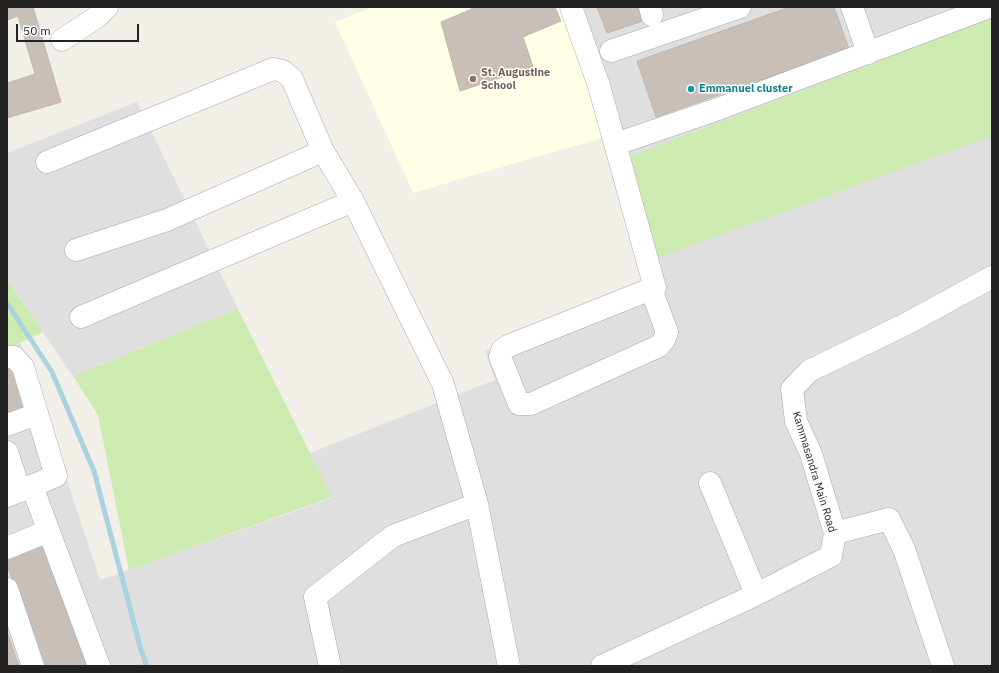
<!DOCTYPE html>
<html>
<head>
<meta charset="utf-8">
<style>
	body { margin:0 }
	#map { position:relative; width:999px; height:673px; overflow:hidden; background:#f2efe9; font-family:"IBM Plex Sans",sans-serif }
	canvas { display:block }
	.frame { position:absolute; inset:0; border:8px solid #222; pointer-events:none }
	.scale { position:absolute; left:16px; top:24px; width:123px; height:18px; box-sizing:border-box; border:2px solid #222; border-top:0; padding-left:5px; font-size:12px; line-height:14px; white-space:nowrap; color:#222; -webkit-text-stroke:3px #fff; paint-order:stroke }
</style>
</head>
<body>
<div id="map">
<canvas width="999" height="673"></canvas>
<div class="frame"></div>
<div class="scale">50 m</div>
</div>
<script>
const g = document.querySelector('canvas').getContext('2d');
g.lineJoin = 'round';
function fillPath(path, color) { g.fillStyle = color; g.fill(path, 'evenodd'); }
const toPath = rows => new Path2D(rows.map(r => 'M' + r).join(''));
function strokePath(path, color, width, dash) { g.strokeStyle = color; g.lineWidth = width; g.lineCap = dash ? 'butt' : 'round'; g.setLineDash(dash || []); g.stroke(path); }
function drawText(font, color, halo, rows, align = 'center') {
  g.font = font + ' "IBM Plex Sans",sans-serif'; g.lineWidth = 3; g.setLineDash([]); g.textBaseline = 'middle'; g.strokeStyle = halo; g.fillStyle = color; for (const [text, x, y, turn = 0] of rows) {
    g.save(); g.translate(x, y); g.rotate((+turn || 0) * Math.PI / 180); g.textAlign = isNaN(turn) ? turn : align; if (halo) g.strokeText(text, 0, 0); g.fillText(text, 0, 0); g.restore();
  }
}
const residential = toPath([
	[568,7,992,7,992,666,7,666,7,349,21,343,100,580,332,498,310,453,495,380,485,351,662,279],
	[137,102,238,309,73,376,7,279,7,153]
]);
const education = toPath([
	[373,7,561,7,605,137,413,193,335,22]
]);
const grass = toPath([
	[992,18,992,136,655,259,631,156],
	[7,279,43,332,7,349],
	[238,309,332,497,129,570,98,415,73,376]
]);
const stream = toPath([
	[7,303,52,372,94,471,141,650,147,666]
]);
const building = toPath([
	[7,7,33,7,61,102,7,118,7,83,35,74,18,16,7,20,7,7],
	[471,7,555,7,561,21,523,37,533,67,460,91,441,22,472,9,471,7],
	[597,7,638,7,643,21,607,33,597,7],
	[790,7,834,7,849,49,656,117,637,61,790,7],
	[13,365,29,405,7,414,7,368,13,365],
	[46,539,91,666,43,666,7,565,7,553,46,539],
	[7,632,19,666,7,666,7,632]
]);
const minor = toPath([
	[571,7,599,86,655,288,651,289,508,346,502,350,500,357,519,404,531,404,659,346,664,340,667,332,651,289],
	[650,7,652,15],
	[852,7,868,53],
	[62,40,97,17,107,7],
	[611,51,740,7],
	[616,144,718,109,989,7],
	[47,162,273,69,283,71,292,79,323,151,353,201,443,384,477,504,509,666],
	[76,250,167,220,323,151],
	[81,317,353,201],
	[7,357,14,357,23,367,56,476,7,496],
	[7,425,37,414],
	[7,452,20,491],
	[710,483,756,594],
	[32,486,99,666],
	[835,533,889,519,904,549,943,666],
	[7,548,48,531],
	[7,589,33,666],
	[330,666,315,597,393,536,477,504],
	[602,666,751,597,831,556,835,533,811,454,796,421,792,389,809,371,906,324,992,277]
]);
const markers = [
	[473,79,4,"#8d6e63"],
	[691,89,4,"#0f9aa8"]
];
const educationNames = [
	["St. Augustine",481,73],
	["School",481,86]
];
const cultureNames = [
	["Emmanuel cluster",699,89]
];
const streetNames = [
	["Kammasandra Main Road",814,472,73]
];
fillPath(residential, '#e0dfdf');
fillPath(education, '#ffffe5');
fillPath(grass, '#cdebb0');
strokePath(stream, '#aad3df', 5);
fillPath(building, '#c7bfb8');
strokePath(building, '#c4b6ab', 1);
strokePath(minor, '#a9a9a9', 23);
strokePath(minor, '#fff', 22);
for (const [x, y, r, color] of markers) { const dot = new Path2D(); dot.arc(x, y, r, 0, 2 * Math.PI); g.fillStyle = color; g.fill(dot); strokePath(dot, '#fff', 1.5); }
drawText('bold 11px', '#785e54', '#fff', educationNames, 'left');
drawText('bold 11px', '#0d838f', '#fff', cultureNames, 'left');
drawText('11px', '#222', '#fff', streetNames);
</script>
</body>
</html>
